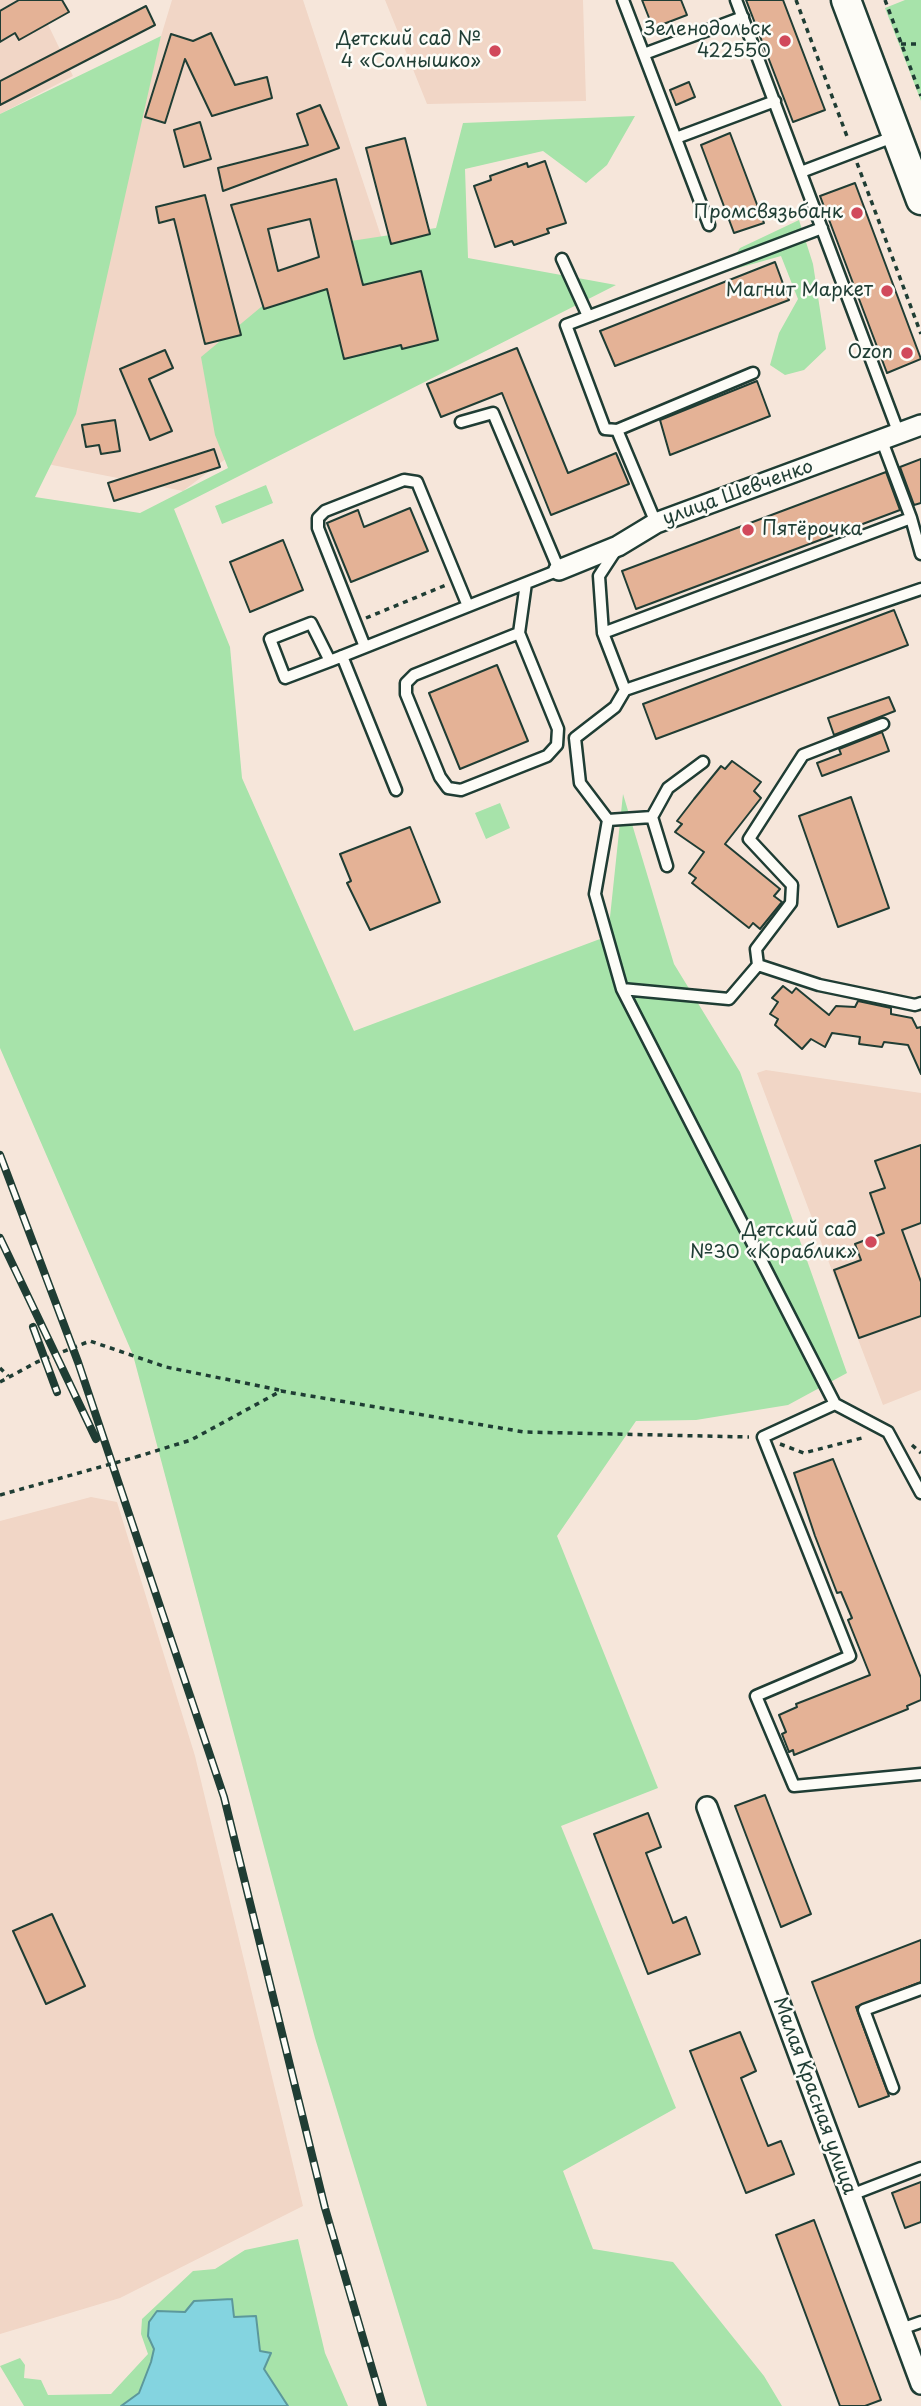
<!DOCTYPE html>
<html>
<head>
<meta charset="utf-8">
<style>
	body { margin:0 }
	canvas { display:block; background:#f6e6da }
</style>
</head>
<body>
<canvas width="921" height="2406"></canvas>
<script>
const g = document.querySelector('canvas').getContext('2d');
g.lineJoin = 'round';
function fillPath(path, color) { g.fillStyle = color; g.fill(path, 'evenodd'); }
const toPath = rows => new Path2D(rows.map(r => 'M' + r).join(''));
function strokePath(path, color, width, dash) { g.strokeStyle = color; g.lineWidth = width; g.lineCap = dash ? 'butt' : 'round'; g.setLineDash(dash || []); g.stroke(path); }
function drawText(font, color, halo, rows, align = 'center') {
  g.font = font + ' "Playpen Sans",sans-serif'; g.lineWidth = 5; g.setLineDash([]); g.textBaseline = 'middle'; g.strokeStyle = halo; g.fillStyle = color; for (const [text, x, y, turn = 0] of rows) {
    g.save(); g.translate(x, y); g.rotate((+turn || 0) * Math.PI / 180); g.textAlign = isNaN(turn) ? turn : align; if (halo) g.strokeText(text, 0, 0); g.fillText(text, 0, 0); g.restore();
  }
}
const built = toPath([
	[0,0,36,0,73,76,0,114],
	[172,0,303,0,409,321,183,491,32,461],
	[385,0,583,0,586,101,427,104],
	[766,1070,921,1093,921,1390,883,1405,757,1073],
	[91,1497,117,1502,195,1756,303,2206,120,2298,0,2334,0,1521]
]);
const green = toPath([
	[905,0,921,0,921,101,885,8],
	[161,36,76,414,35,497,140,513,228,468,215,435,201,357,338,243,436,228,463,123,635,116,607,165,586,183,543,151,465,169,468,258,616,285,174,509,230,647,242,778,354,1031,608,936,623,794,674,964,740,1072,847,1373,788,1405,696,1420,636,1421,557,1536,658,1788,561,1826,676,2108,563,2171,593,2249,673,2262,764,2376,782,2406,427,2406,315,2038,133,1355,0,1048,0,114],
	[799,220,813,264,826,349,804,370,785,375,770,365,779,333,798,299,781,256,724,272,740,248],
	[266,485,273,503,222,524,215,506],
	[500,803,510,828,486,839,475,813],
	[298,2239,325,2353,348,2406,24,2406,0,2366,20,2358,25,2365,24,2378,41,2380,48,2395,111,2394,148,2354,141,2334,142,2319,193,2271,215,2269,245,2250]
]);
const water = toPath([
	[232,2299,234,2317,256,2316,260,2351,271,2353,264,2369,288,2406,121,2406,139,2393,151,2362,154,2349,148,2336,149,2322,157,2311,185,2312,194,2301,232,2299]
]);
const building = toPath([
	[19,0,62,0,69,12,19,40,15,33,0,42,0,11,19,0],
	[642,0,681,0,687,15,653,28,642,0],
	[746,0,783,0,825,110,793,122,746,0],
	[146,6,155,25,0,105,0,81,146,6],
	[211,33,235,85,267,77,272,98,212,116,185,59,165,123,145,117,171,34,193,41,211,33],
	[689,82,695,97,676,105,670,90,689,82],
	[320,105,339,148,223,191,218,168,308,145,297,114,320,105],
	[200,122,211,159,184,167,174,130,200,122],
	[730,133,764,223,734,233,701,145,730,133],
	[405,138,430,234,391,244,366,148,405,138],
	[545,161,566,223,547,229,549,233,514,245,512,241,495,247,474,186,491,180,490,176,527,163,528,167,545,161],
	[336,179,363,285,421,271,438,340,402,349,401,345,344,359,327,289,264,309,231,205,336,179],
	[310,219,319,257,278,271,268,229,310,219],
	[855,183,921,359,887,373,820,196,855,183],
	[205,195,241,335,205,344,174,219,159,223,156,207,205,195],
	[775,262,789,300,615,366,600,331,775,262],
	[517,348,568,473,616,453,629,484,551,515,502,393,441,417,427,384,517,348],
	[165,350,173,368,149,379,172,431,150,440,120,369,165,350],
	[757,381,770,416,670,455,660,420,757,381],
	[115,420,120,451,101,454,99,445,86,447,82,425,115,420],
	[214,449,220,467,114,501,108,483,214,449],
	[921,459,921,503,914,505,900,467,921,459],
	[886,472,900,510,636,609,622,571,886,472],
	[410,508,428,551,351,582,327,523,358,510,364,527,410,508],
	[283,540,303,590,250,612,230,562,283,540],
	[894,610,908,645,656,739,643,704,894,610],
	[497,665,528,741,460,769,429,693,497,665],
	[889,697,895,711,834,735,828,718,889,697],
	[882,732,889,751,822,776,817,763,841,754,839,749,882,732],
	[732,761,761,782,754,791,761,798,725,844,780,889,774,896,782,902,760,929,753,923,749,928,692,883,696,878,689,873,704,852,675,832,682,824,677,821,694,799,721,766,725,769,732,761],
	[851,797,889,908,838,927,799,816,851,797],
	[410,827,440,902,370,930,347,883,351,881,340,854,410,827],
	[783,986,792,993,796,988,829,1015,836,1006,855,1007,858,1001,891,1008,891,1014,912,1018,917,1028,921,1027,921,1074,908,1045,884,1042,882,1047,859,1044,860,1037,832,1033,825,1047,811,1039,802,1049,775,1025,778,1019,770,1014,778,1002,772,998,783,986],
	[921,1145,921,1223,902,1230,921,1282,921,1316,859,1338,834,1270,861,1260,855,1244,884,1233,870,1193,885,1188,875,1161,921,1145],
	[833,1459,921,1678,921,1700,907,1706,908,1709,794,1755,793,1750,789,1752,782,1734,786,1732,779,1715,797,1707,796,1704,870,1675,848,1620,852,1618,841,1592,837,1593,815,1536,794,1473,833,1459],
	[765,1795,811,1914,781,1927,735,1806,765,1795],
	[648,1813,661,1847,646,1853,673,1923,686,1917,700,1954,648,1974,594,1834,648,1813],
	[52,1914,85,1986,46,2004,13,1931,52,1914],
	[921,1940,921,1982,856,2007,889,2096,859,2107,812,1982,921,1940],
	[740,2032,756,2071,741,2078,768,2146,781,2141,794,2174,746,2193,690,2051,740,2032],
	[921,2182,921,2222,905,2228,892,2193,921,2182],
	[814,2220,881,2400,865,2406,840,2406,776,2235,814,2220]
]);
const path = toPath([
	[796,0,848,139],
	[885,0,921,96],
	[901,44,921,44],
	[857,163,921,334],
	[366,618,446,585],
	[0,1368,8,1376],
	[0,1382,37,1362,90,1341,166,1367,279,1390],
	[780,1444,804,1453,866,1437],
	[912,1445,921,1453],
	[136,1457,191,1440,281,1391,524,1432,749,1437]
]);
const service = toPath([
	[623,0,709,225],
	[736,0,899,434],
	[644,54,743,17],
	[676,138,775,101],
	[801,172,893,137],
	[562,259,588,316],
	[753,373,617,430,605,429,566,325,822,228],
	[617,430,656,523],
	[911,518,921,554],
	[921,589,625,690,615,707,575,738,580,783,608,820,595,894,622,989,835,1404,888,1432,921,1493],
	[519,633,414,675,406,683,406,694,440,777,448,788,461,790,547,756,557,745,558,729,519,633,526,583],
	[603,633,599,576,616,550],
	[365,647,318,528,318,518,325,511,404,480,417,482,468,606],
	[342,656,396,790],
	[330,661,285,678,270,639,311,623,330,661,559,570,493,413,461,422],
	[625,690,603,633,911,518,882,441],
	[608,820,652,817],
	[667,866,652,817,668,788,703,762],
	[758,965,756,949,791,903,792,885,749,839,803,755,883,724],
	[622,989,729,999,758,965,819,985,915,1005,921,1003],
	[835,1404,763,1437,850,1656,756,1696,794,1786,921,1774],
	[893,2088,864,2010,921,1989],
	[851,2195,921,2168],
	[901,2329,921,2322]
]);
const minor = toPath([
	[559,570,618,546,656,523,921,425],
	[707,1807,921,2384]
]);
const secondary = toPath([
	[846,0,921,200]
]);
const rail = toPath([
	[0,1155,78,1362,224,1797,325,2208,383,2406],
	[0,1238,96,1439],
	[33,1327,57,1392]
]);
const pathBridge = toPath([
	[0,1495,136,1457]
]);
const markers = [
	[785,41,7,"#d1495b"],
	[495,51,7,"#d1495b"],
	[857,213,7,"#d1495b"],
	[887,291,7,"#d1495b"],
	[907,353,7,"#d1495b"],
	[748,530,7,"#d1495b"],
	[871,1242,7,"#d1495b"]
];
const poiNames = [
	["Зеленодольск",771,30],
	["422550",771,52],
	["Детский сад №",481,40],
	["4 «Солнышко»",481,62],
	["Промсвязьбанк",843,213],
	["Магнит Маркет",873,291],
	["Ozon",893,353],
	["Пятёрочка",762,530,"left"],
	["Детский сад",857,1231],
	["№30 «Кораблик»",857,1253]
];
const streetNames = [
	["улица Шевченко",738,493,-20],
	["Малая Красная улица",814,2096,70]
];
fillPath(built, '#f1d6c6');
fillPath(green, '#a7e3aa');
fillPath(water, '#84d4e0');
strokePath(water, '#5c989b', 2);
fillPath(building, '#e4b296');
strokePath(building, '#1f3d34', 2);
strokePath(service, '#1f3d34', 15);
strokePath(minor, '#1f3d34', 24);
strokePath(secondary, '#1f3d34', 33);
strokePath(path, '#1f3d34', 3.5, [5, 5]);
strokePath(service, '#fdfcf7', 10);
strokePath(minor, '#fdfcf7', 19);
strokePath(secondary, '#fdfcf7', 28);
strokePath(rail, '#1f3d34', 8);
strokePath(rail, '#fdfcf7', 5, [16]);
strokePath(pathBridge, '#1f3d34', 3.5, [5, 5]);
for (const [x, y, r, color] of markers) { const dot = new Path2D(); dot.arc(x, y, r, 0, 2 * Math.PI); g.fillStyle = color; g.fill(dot); strokePath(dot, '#fdfcf7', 2.5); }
drawText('19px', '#1f3d34', '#fdfcf7', poiNames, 'right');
drawText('19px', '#1f3d34', '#fdfcf7', streetNames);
</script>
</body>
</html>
